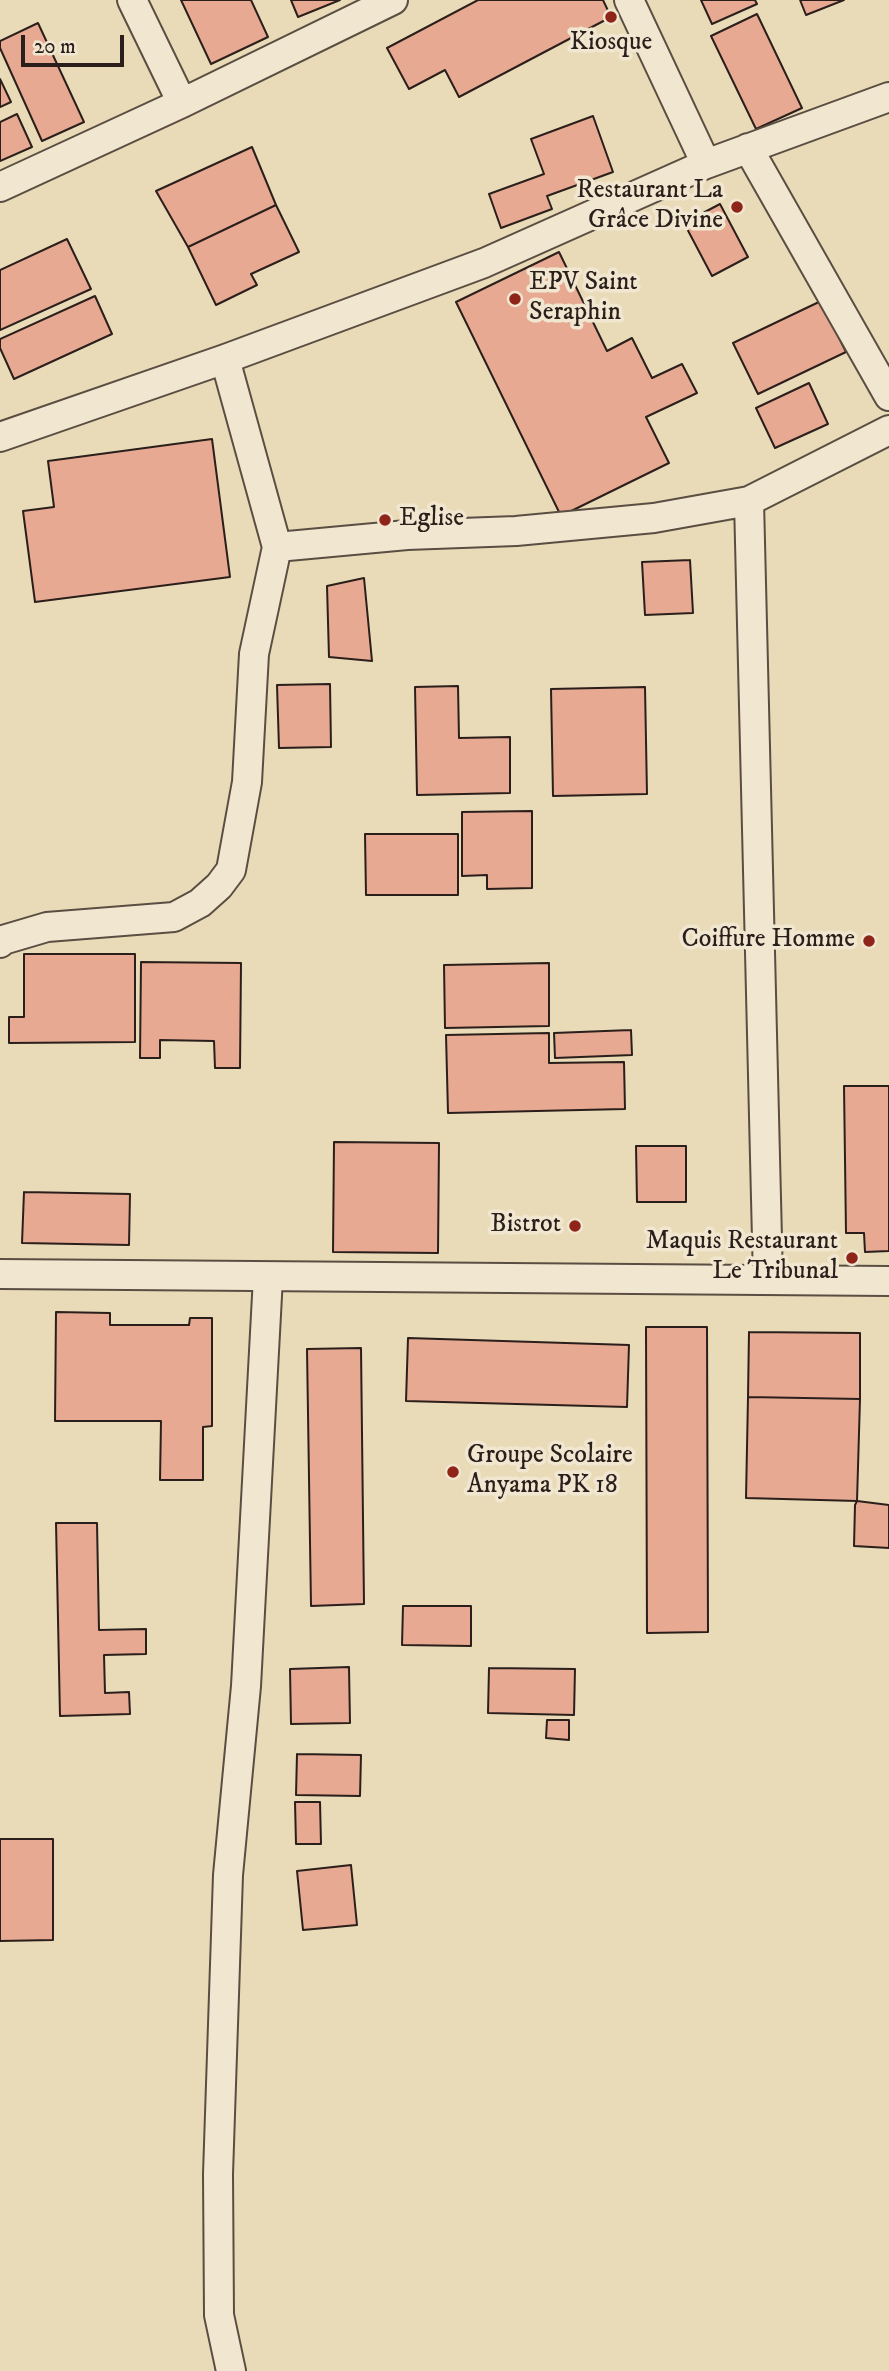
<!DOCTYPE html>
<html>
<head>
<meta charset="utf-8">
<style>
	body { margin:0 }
	#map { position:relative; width:889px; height:2371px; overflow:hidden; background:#e9dab8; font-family:"IM FELL DW Pica",serif }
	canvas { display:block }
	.scale { position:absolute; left:21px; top:35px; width:103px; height:32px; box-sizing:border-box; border:4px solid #2b1f1b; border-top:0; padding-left:9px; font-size:21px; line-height:24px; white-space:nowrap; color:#2b1f1b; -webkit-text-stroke:5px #f1e7d1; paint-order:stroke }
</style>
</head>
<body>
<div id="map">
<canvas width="889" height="2371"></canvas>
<div class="scale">20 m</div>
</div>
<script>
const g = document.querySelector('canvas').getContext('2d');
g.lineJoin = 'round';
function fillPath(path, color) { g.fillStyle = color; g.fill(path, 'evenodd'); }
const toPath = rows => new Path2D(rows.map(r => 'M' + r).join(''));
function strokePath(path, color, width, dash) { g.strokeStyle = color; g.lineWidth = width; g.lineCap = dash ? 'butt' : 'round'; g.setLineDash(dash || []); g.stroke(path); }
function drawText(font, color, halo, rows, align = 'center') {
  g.font = font + ' "IM FELL DW Pica",serif'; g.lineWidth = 7; g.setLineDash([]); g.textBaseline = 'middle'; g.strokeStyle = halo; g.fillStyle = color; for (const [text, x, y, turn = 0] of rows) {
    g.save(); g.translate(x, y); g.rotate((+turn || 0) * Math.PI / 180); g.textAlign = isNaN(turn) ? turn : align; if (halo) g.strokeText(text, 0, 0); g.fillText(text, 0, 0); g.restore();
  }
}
const building = toPath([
	[181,0,251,0,268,37,211,64,181,0],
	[291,0,340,0,298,17,291,0],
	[478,0,603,0,611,17,459,97,445,70,409,89,387,48,478,0],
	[701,0,755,0,757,4,712,24,701,0],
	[800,0,844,0,806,15,800,0],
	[757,14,802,108,756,129,711,36,757,14],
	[38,23,84,122,42,141,0,48,0,41,38,23],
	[0,79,11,102,0,107,0,79],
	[17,114,32,147,0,161,0,122,17,114],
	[593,116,613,172,547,196,552,209,501,228,489,194,544,174,531,139,593,116],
	[252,147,276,205,188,247,156,191,252,147],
	[720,204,748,257,712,276,684,223,720,204],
	[276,205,299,252,251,274,257,285,216,305,188,247,276,205],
	[67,239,91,289,0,330,0,270,67,239],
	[559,252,607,351,632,338,652,378,682,364,697,393,646,417,669,463,561,516,456,302,559,252],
	[95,296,112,334,14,379,0,348,0,339,95,296],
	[821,301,846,352,758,394,733,343,821,301],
	[809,383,828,424,775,448,756,408,809,383],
	[212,439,230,577,35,602,23,511,54,507,48,461,212,439],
	[690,560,693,613,645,615,642,562,690,560],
	[364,578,372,661,329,657,327,586,364,578],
	[330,684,331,747,279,748,277,685,330,684],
	[458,686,459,738,510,737,510,793,417,795,415,687,458,686],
	[645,687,647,794,553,796,551,689,645,687],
	[532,811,532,888,487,889,487,875,462,876,462,812,532,811],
	[365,834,458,834,458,895,366,895,365,834],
	[24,954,135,954,135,1042,9,1043,9,1017,24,1017,24,954],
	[141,962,241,963,240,1068,215,1068,214,1041,160,1040,160,1058,140,1058,141,962],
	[549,963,549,1026,445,1028,444,965,549,963],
	[631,1030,632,1055,555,1058,554,1033,631,1030],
	[549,1033,549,1063,624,1062,625,1109,448,1113,446,1035,549,1033],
	[844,1086,889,1086,889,1251,865,1252,864,1233,846,1233,844,1086],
	[334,1142,439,1143,438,1253,333,1252,334,1142],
	[636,1146,686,1146,686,1202,637,1202,636,1146],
	[24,1192,130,1194,129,1245,22,1243,24,1192],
	[56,1312,110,1313,110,1325,189,1325,190,1318,212,1318,212,1426,203,1427,203,1480,160,1480,161,1421,55,1421,56,1312],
	[646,1327,707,1327,708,1632,647,1633,646,1327],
	[749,1332,860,1333,860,1399,748,1397,749,1332],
	[408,1338,629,1345,627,1407,406,1401,408,1338],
	[361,1348,364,1604,311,1606,307,1349,361,1348],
	[748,1397,860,1399,857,1501,746,1498,748,1397],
	[857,1501,889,1505,889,1548,854,1546,855,1505,857,1501],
	[56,1523,97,1523,99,1630,146,1629,146,1654,104,1655,105,1693,129,1692,130,1714,60,1716,56,1523],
	[403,1606,471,1606,471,1646,402,1645,403,1606],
	[349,1667,350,1723,291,1724,290,1669,349,1667],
	[489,1668,575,1669,574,1715,488,1713,489,1668],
	[547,1720,569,1720,569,1740,546,1738,547,1720],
	[297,1754,361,1755,360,1796,296,1795,297,1754],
	[295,1802,320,1802,321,1844,296,1844,295,1802],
	[0,1839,53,1839,53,1940,0,1941,0,1839],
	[351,1865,357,1925,303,1930,297,1871,351,1865]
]);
const minor = toPath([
	[132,0,182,103],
	[629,0,706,164],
	[748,148,889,396],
	[0,187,182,103,393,0],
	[0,437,225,359,484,263,706,164,889,97],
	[749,501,768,1280],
	[277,547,407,535,516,531,654,518,749,501,889,430],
	[0,943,3,940,47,927,174,917,200,903,219,886,231,870,247,782,254,654,277,547,225,359],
	[0,1274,889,1281],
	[231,2371,219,2315,218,2174,228,1875,246,1686,268,1277]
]);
const markers = [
	[611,17,7,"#8f2418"],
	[737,207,7,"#8f2418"],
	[515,299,7,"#8f2418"],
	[385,520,7,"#8f2418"],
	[869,941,7,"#8f2418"],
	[575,1226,7,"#8f2418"],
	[852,1258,7,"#8f2418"],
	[453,1472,7,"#8f2418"]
];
const poiNames = [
	["Kiosque",611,44,"center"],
	["Restaurant La",723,192],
	["Grâce Divine",723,222],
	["EPV Saint",529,284,"left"],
	["Seraphin",529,314,"left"],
	["Eglise",399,520,"left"],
	["Coiffure Homme",855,941],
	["Bistrot",561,1226],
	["Maquis Restaurant",838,1243],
	["Le Tribunal",838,1273],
	["Groupe Scolaire",467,1457,"left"],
	["Anyama PK 18",467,1487,"left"]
];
fillPath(building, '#e7a992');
strokePath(building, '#2b1f1b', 2);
strokePath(minor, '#5a4e42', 32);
strokePath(minor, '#f1e7d1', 28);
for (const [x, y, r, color] of markers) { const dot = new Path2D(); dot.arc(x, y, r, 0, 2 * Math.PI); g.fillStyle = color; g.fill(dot); strokePath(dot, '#f1e7d1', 2.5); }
drawText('26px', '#2b1f1b', '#f1e7d1', poiNames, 'right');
</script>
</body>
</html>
